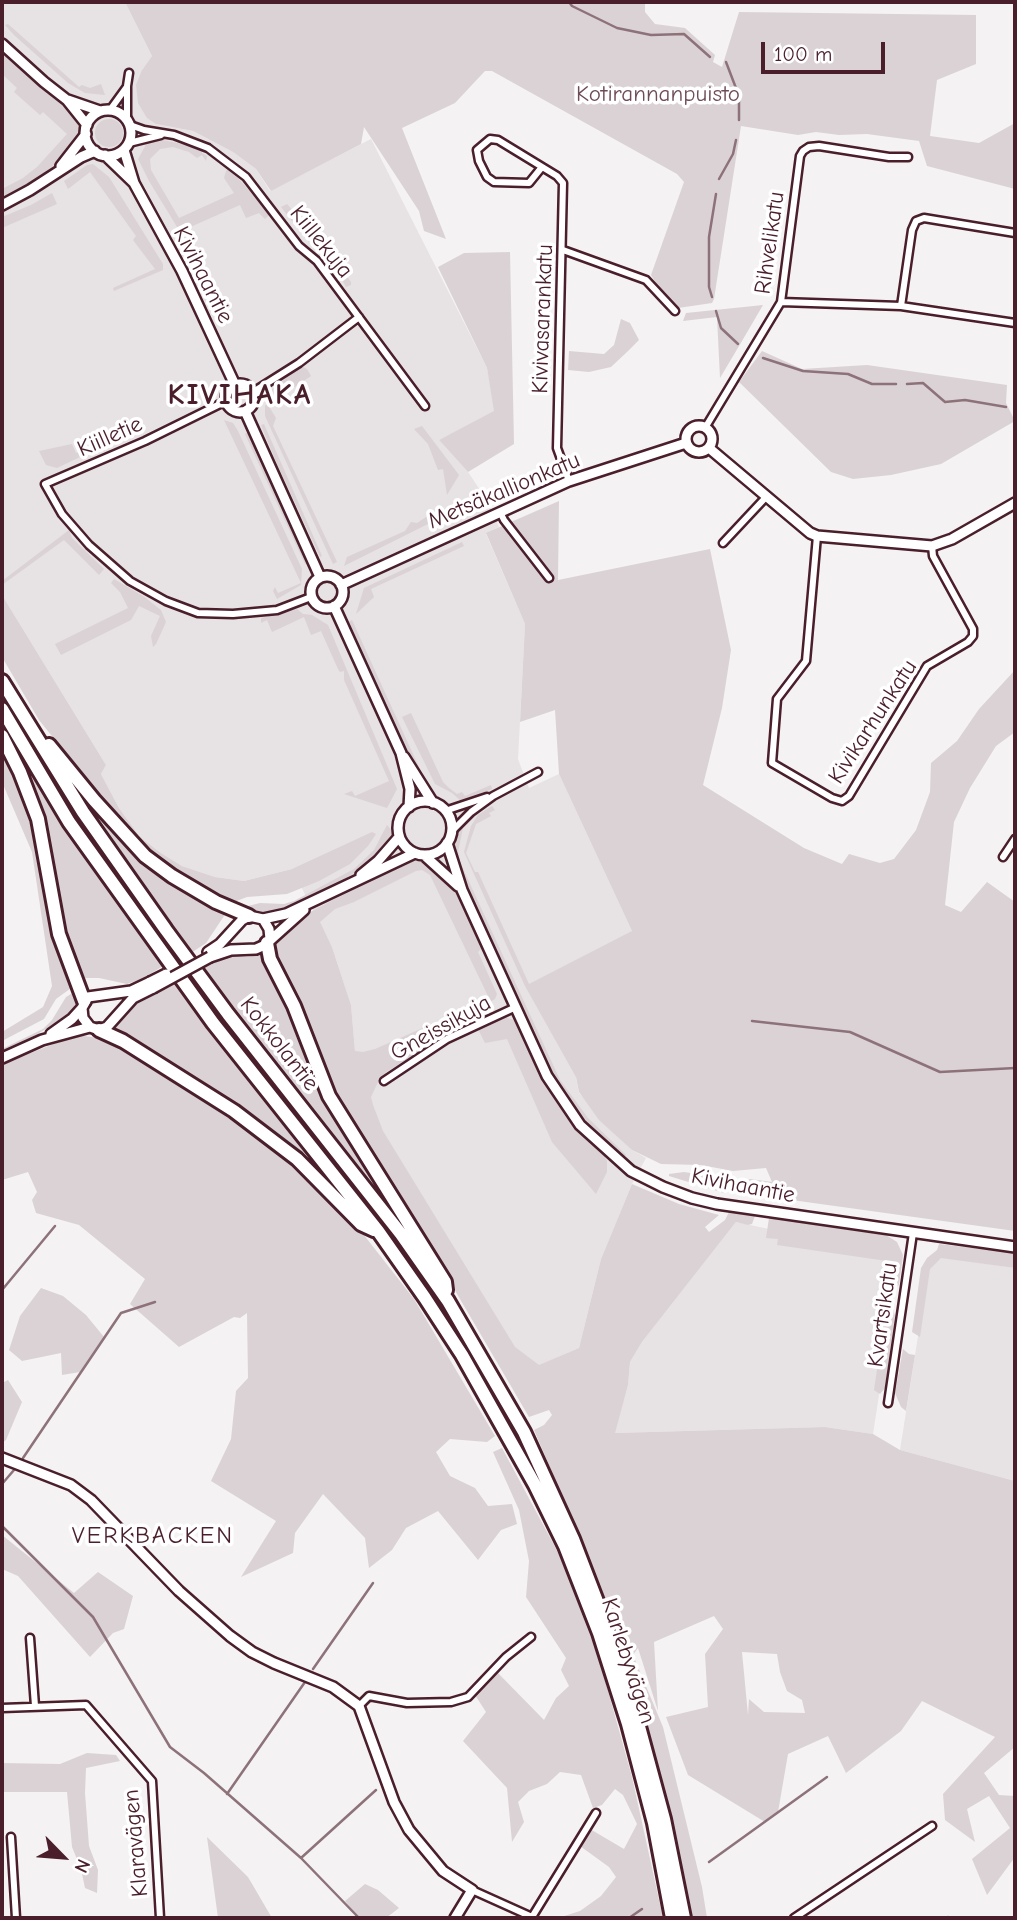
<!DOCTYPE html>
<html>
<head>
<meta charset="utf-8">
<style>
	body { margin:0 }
	#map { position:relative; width:1017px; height:1920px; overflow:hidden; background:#f4f2f2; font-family:"Comic Neue",sans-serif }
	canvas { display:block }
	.frame { position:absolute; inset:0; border:4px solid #4a1f2b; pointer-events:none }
	.north { position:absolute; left:28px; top:1822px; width:70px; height:70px; -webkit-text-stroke:5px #fff; paint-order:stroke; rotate:115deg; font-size:19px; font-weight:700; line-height:28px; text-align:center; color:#4a1f2b }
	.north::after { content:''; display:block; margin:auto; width:24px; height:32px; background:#4a1f2b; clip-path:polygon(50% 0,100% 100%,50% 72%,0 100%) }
	.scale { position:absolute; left:761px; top:42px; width:124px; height:32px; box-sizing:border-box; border:4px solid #4a1f2b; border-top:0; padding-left:9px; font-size:21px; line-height:24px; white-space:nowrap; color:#4a1f2b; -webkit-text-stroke:5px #fff; paint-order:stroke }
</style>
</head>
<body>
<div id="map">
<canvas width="1017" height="1920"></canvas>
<div class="frame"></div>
<div class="north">N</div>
<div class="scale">100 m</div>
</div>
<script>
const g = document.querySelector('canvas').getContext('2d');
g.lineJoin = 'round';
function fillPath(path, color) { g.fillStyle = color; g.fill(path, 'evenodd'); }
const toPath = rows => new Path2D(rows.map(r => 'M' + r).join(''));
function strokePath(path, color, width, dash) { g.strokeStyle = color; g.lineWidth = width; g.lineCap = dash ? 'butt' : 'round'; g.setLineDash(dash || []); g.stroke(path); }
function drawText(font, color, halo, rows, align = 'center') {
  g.font = font + ' "Comic Neue",sans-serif'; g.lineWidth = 7; g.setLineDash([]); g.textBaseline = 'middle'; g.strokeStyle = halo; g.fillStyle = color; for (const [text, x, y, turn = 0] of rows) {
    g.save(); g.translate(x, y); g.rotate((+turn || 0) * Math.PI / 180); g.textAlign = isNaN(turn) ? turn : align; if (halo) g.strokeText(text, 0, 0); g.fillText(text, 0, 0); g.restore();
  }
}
const built = toPath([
	[2,2,125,2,152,56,142,70,156,124,193,131,233,152,256,169,270,191,371,139,487,368,495,412,439,440,468,472,488,502,499,527,486,534,525,624,518,759,529,788,559,774,632,931,576,1078,579,1093,632,1150,646,1158,632,1184,601,1259,579,1348,524,1372,360,1107,351,1005,332,947,292,869,244,881,215,877,182,866,161,853,140,837,119,808,101,774,106,765,2,595],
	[736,1222,900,1257,873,1434,825,1427,614,1433,628,1385,630,1362,642,1342],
	[942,1257,1015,1268,1015,1481,900,1450,929,1267]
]);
const green = toPath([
	[125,2,645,2,645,12,655,24,685,28,715,55,713,62,722,67,739,12,976,15,976,64,937,80,930,136,979,143,1015,123,1015,189,927,166,919,141,867,134,839,135,816,132,798,135,741,126,714,299,712,303,678,308,669,304,651,275,684,182,677,174,492,71,485,71,455,103,402,128,446,239,424,231,419,211,364,127,361,144,271,191,256,169,233,152,193,131,156,124,147,118,138,103,136,85,142,70,152,56],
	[8,24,79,87,82,85,90,88,101,84,105,95,85,93,68,83,14,35,5,25],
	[2,50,77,117,81,123,79,137,64,157,28,186,2,198,2,189,23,178,37,167,67,134,43,112,40,115,14,92,17,88,2,74],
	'95 133a14 14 0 1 1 28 0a14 14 0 1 1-28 0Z',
	[163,140,187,145,202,151,202,153,207,156,206,161,202,155,197,158,189,152,173,147,160,149,150,159,151,170,179,218,234,193,224,178,226,171,229,168,270,214,265,219,259,213,246,218,240,205,188,228,186,233,188,238,185,240,149,181,138,159,148,141],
	[93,164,109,177,163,264,163,270,114,291,113,288,155,269,133,240,136,236,90,172,68,189,64,181,87,165],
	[52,193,57,204,2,228,2,217,31,205],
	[287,204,324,246,346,266,342,270,351,282,351,285,346,287,338,272,323,254,306,239,281,207],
	[510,252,514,444,468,472,439,440,494,411,487,368,438,267,464,253],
	[763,305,742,341,720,378,717,317,683,321,686,313],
	[621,319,630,323,639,340,627,352,611,367,589,372,568,370,569,351,604,354,614,345],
	[762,351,802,369,867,365,1007,385,1006,403,1015,421,941,464,891,475,853,479,831,472,739,382],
	[301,366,307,369,311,376,268,405,276,418,273,426,337,562,333,564,265,416,265,406,273,394,271,390],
	[224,420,233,423,238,431,302,569,301,585,277,599,273,591,275,587,278,593,301,583],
	[264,424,322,556,320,557,277,464,261,425],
	[422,426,459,475,447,495,443,469,438,470,428,444,414,429],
	[248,432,300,545,306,564,305,564,245,434],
	[118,435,120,438,57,468,46,465,39,451,72,444,76,453],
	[559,501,558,580,710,549,731,650,722,708,703,785,804,848,842,864,849,854,880,863,894,859,916,830,930,792,931,763,957,741,979,709,1015,670,1015,732,996,746,970,788,954,822,945,905,961,912,987,882,1015,902,1015,1231,734,1192,741,1184,750,1179,772,1182,766,1168,733,1171,701,1165,661,1164,632,1150,599,1120,579,1092,576,1077,525,986,464,852,471,826,478,815,492,806,495,810,489,813,491,816,476,824,466,853,475,872,478,872,529,984,632,931,559,774,555,710,520,722,525,624,486,533],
	[426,517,434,521,344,566,347,557,405,531,411,522,417,523],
	[69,530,72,538,104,569,99,575,64,540,2,585,2,581],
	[462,542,464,546,371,589,374,597,356,614,364,588],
	[114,579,143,596,161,610,166,622,156,644,153,647,151,636,160,616,139,606,131,620,61,655,55,644,128,608,120,592,111,583],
	[2,595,106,765,101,774,119,808,140,837,161,853,182,866,215,877,244,881,292,869,372,832,376,834,368,846,350,864,319,881,287,894,247,897,234,902,181,874,155,856,122,823,39,720,2,657],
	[297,609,303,614,312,615,328,625,397,789,387,808,344,794,352,791,355,796,389,781,344,680,344,671,340,672,338,669,321,631,311,635,304,617,272,632,267,620,261,623,261,618],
	[352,620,423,776,421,777,407,752,348,622],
	[411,713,443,782,449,788,457,794,462,792,465,796,491,785,492,789,462,802,452,793,435,784,402,717],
	[13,746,163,966,142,979,127,984,99,978,85,978,64,933],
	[2,749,11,768,41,854,51,925,59,953,74,986,56,999,44,1019,2,1041,2,1032,43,1007,52,986,32,852,2,782],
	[85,798,213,907,226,913,206,943,191,953],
	[464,823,458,852,460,862,560,1080,588,1118,626,1155,623,1158,591,1129,557,1082,453,854,453,840],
	[387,825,393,832,388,846,376,859,340,882,278,913,266,915,244,907,260,903,284,904,294,901,354,869,374,850],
	[420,859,440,872,457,892,469,915,482,948,478,952,497,994,495,999,481,1008,478,1002,488,996,430,875,422,870,416,871,354,902,335,909,320,922,332,947,351,1005,355,1051,363,1052,375,1049,425,1027,427,1035,437,1041,386,1072,379,1080,371,1097,373,1105,383,1131,515,1347,539,1365,579,1348,601,1259,632,1184,679,1204,719,1215,705,1227,709,1232,725,1220,729,1212,755,1216,752,1224,748,1225,736,1222,642,1342,630,1362,628,1385,615,1433,825,1427,873,1434,900,1450,1015,1481,1015,1747,984,1773,999,1795,1015,1796,1015,1857,987,1895,972,1859,1010,1828,989,1796,967,1809,975,1842,945,1820,943,1794,995,1737,922,1701,901,1731,846,1773,828,1736,788,1754,778,1812,765,1822,688,1775,666,1717,708,1707,705,1654,723,1629,714,1616,654,1642,658,1711,638,1648,633,1655,663,1727,702,1887,707,1918,689,1918,672,1831,637,1696,590,1561,534,1430,544,1425,552,1415,549,1410,529,1417,436,1258,346,1120,325,1074,300,1001,275,958,274,946,281,935,312,911,410,860],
	[742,1652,777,1654,780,1672,787,1691,802,1700,805,1713,764,1712,749,1699,748,1715],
	[263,954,291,1008,319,1086,407,1229,201,969,232,955,247,957],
	[175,981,247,1077,331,1184,291,1147,222,1097,115,1029,129,1009,147,995],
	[76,991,76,1005,64,1018,19,1045,2,1052,2,1049,43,1029,52,1020,66,997],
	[505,1017,514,1020,519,1027,550,1091,575,1127,603,1154,607,1161,607,1172,596,1194,552,1142,507,1039,485,1043,478,1029],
	[77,1035,106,1039,126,1048,239,1119,283,1153,360,1230,414,1299,495,1436,487,1442,450,1439,436,1452,450,1476,475,1488,488,1506,512,1504,517,1524,501,1530,478,1560,438,1511,406,1528,392,1550,369,1568,365,1538,323,1494,295,1533,293,1553,241,1577,276,1521,211,1481,231,1439,236,1391,248,1378,247,1313,240,1318,234,1317,179,1347,130,1304,145,1279,79,1225,36,1213,32,1200,37,1192,28,1172,2,1180,2,1064],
	[684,1172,724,1178,728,1184,724,1193,669,1176,669,1174],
	[769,1218,886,1235,897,1242,903,1255,899,1285,890,1291,883,1290,887,1261,777,1245,778,1239,766,1238],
	[939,1244,1015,1253,1015,1268,941,1258,930,1269,920,1337,912,1332,921,1268,927,1258,937,1250],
	[41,1288,63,1296,86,1315,104,1337,80,1372,62,1375,61,1353,22,1361,9,1350,20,1316],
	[886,1310,893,1311,895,1315,885,1388,880,1394,874,1390],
	[903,1349,909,1354,915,1355,906,1411,901,1407,895,1393],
	[8,1380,22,1402,6,1440,2,1443,2,1383],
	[502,1448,561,1558,600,1662,632,1777,663,1918,558,1918,580,1911,601,1896,616,1877,609,1867,580,1846,590,1829,624,1849,637,1824,623,1795,615,1789,602,1805,593,1808,581,1775,560,1772,547,1784,529,1791,518,1802,524,1822,512,1842,507,1788,463,1741,486,1712,475,1695,496,1671,544,1720,556,1698,569,1686,561,1670,566,1658,526,1597,529,1561,519,1510,493,1452],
	[2,1535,74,1593,98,1572,133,1596,124,1629,113,1633,90,1657,18,1576,2,1569],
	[87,1753,116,1755,120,1761,86,1768,85,1793,89,1846,98,1870,97,1893,85,1888,81,1869,72,1847,67,1792,2,1792,2,1763,60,1764],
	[207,1837,248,1877,272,1918,218,1918],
	[365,1884,378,1890,399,1908,386,1918,358,1918,345,1901]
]);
const stream = toPath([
	[569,2,572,6,617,28,651,35,684,34,710,57],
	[726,62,739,96,739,120],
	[719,179,733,154,736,140],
	[712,297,709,287,709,237,716,194],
	[716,311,721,328,738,344],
	[763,358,803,371,848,374,872,384,896,384],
	[907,384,923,383,945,402,965,400,1006,407],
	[752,1021,850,1032,940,1072,1015,1068],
	[2,1290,55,1226],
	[23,1458,121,1313,155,1302],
	[2,1484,14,1470],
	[2,1526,93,1617,170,1747,204,1773,301,1858,359,1918],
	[313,1669,373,1583],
	[227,1794,305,1682],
	[301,1858,376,1790],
	[709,1862,827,1777],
	[629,1918,642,1909],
	[946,1918,948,1917]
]);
const street = toPath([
	[110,110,126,88],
	[127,119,127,86,129,73],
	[130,125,144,130,174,135,208,148,246,177,299,246,317,261,425,406],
	[129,143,161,135],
	[542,167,529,183,494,182,487,177,479,161,477,150,490,139,498,140,557,176,563,183,557,448,569,481],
	[563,250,646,280,675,311],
	[781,302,901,306,1015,323],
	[901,306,912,230,916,221,924,218,1015,233],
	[253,392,299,363,359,317],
	[226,401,145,441,45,484,62,514,89,545,130,581,166,601,198,613,233,614,277,610,311,597],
	[705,428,781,302,800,156,803,151,809,147,819,146,889,157,908,157],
	[500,512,504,520,549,578],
	[817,536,806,661,777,699,772,763,832,798,842,801,849,796,927,666,968,642,973,636,973,629,933,556,932,546],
	[723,543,767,496],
	[445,811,487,797],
	[451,832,471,812,493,796,538,772],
	[1003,857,1015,839],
	[384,1081,447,1039,516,1007],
	[888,1403,913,1233],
	[30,1638,35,1706],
	[359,1706,369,1696,407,1703,451,1702,468,1697,506,1657,531,1637],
	[2,1708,86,1705,152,1781,160,1918],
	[11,1837,16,1918],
	[472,1890,532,1917,596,1813],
	[794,1918,932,1826]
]);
const secondary = toPath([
	[2,44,44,82,67,100,87,125],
	[68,100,100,111],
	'85 133a23 23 0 1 1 46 0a23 23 0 1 1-46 0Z',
	[124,150,134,183,182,271,235,385],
	[105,155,133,182],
	[61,166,86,134],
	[2,205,30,190,81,157,95,151],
	'226 398a14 14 0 1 1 28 0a14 14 0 1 1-28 0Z',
	[245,411,320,577],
	'686 439a13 13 0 1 1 26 0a13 13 0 1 1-26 0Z',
	[709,448,810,533,817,536,932,546,952,539,1015,503],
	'311 592a16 16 0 1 1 32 0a16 16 0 1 1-32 0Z',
	[341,585,569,481,686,443],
	[334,606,401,753,410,789,409,807],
	[404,757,433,803],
	'398 828a27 27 0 1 1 54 0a27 27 0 1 1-54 0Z',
	[447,843,462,890,547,1076,580,1125,631,1171,663,1187,692,1198,717,1204,1015,1247],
	[425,856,458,886],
	[361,875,378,861,399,837],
	[263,919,286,914,415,853],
	[208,952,220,944,242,920,249,916,263,919,269,929,270,939],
	[210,957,231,950,256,949,265,945,304,910],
	[150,982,131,991,88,997,82,1008,83,1018,90,1027,99,1030,107,1027,133,998,153,988],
	[51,1034,72,1019,82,1008],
	[2,1058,42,1040,90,1027],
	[2,1458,71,1485,91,1500,179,1591,230,1636,252,1652,274,1663,333,1687,359,1706,394,1802,409,1830,443,1871,472,1890,455,1918]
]);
const highway = toPath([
	[2,681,83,812,166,930,228,1014,401,1234,448,1301,524,1432,573,1539,608,1630,637,1719,664,1819,684,1918],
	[2,709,69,822,213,1023,378,1231,425,1298,462,1355,535,1485,565,1546,599,1633,628,1724,654,1823,672,1918],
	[2,736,20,772,38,819,59,934,84,1001],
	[49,745,94,800,145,856,172,876,216,902,249,916],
	[267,943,270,959,294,1006,329,1096,445,1282,446,1290],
	[99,1030,123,1041,234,1111,297,1159,361,1224,374,1230]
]);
const secondaryBridge = toPath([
	[150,982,166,974],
	[153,988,210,957]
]);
const parkNames = [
	["Kotirannanpuisto",658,94]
];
const streetNames = [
	["Kiillekuja",321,242,51],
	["Rihvelikatu",770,243,-82],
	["Kivihaantie",203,275,63],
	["Kivivasarankatu",543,319,-88],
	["Kiilletie",110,437,-24],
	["Metsäkallionkatu",504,491,-23],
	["Kivikarhunkatu",873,722,-57],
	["Gneissikuja",441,1028,-29],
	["Kokkolantie",279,1044,52],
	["Kivihaantie",743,1186,11],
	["Kvartsikatu",883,1315,-82],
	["Karlebyvägen",628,1661,72],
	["Klaravägen",136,1843,-95]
];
const neighbourhoodNames = [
	["VERKBACKEN",153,1536]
];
const districtNames = [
	["KIVIHAKA",240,396]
];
fillPath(built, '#e7e2e3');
fillPath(green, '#dbd2d5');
strokePath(stream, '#8d727a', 2.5);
strokePath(street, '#4a1f2b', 11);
strokePath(secondary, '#4a1f2b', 14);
strokePath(highway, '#4a1f2b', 18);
strokePath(street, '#fff', 6);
strokePath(secondary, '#fff', 9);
strokePath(highway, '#fff', 12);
strokePath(secondaryBridge, '#4a1f2b', 14, []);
strokePath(secondaryBridge, '#fff', 9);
drawText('23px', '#6e4c56', '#fff', parkNames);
drawText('23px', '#4a1f2b', '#fff', streetNames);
g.letterSpacing = '2px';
drawText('24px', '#4a1f2b', '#fff', neighbourhoodNames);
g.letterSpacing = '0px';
g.letterSpacing = '2px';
drawText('bold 30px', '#4a1f2b', '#fff', districtNames);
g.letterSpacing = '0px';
</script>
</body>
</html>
